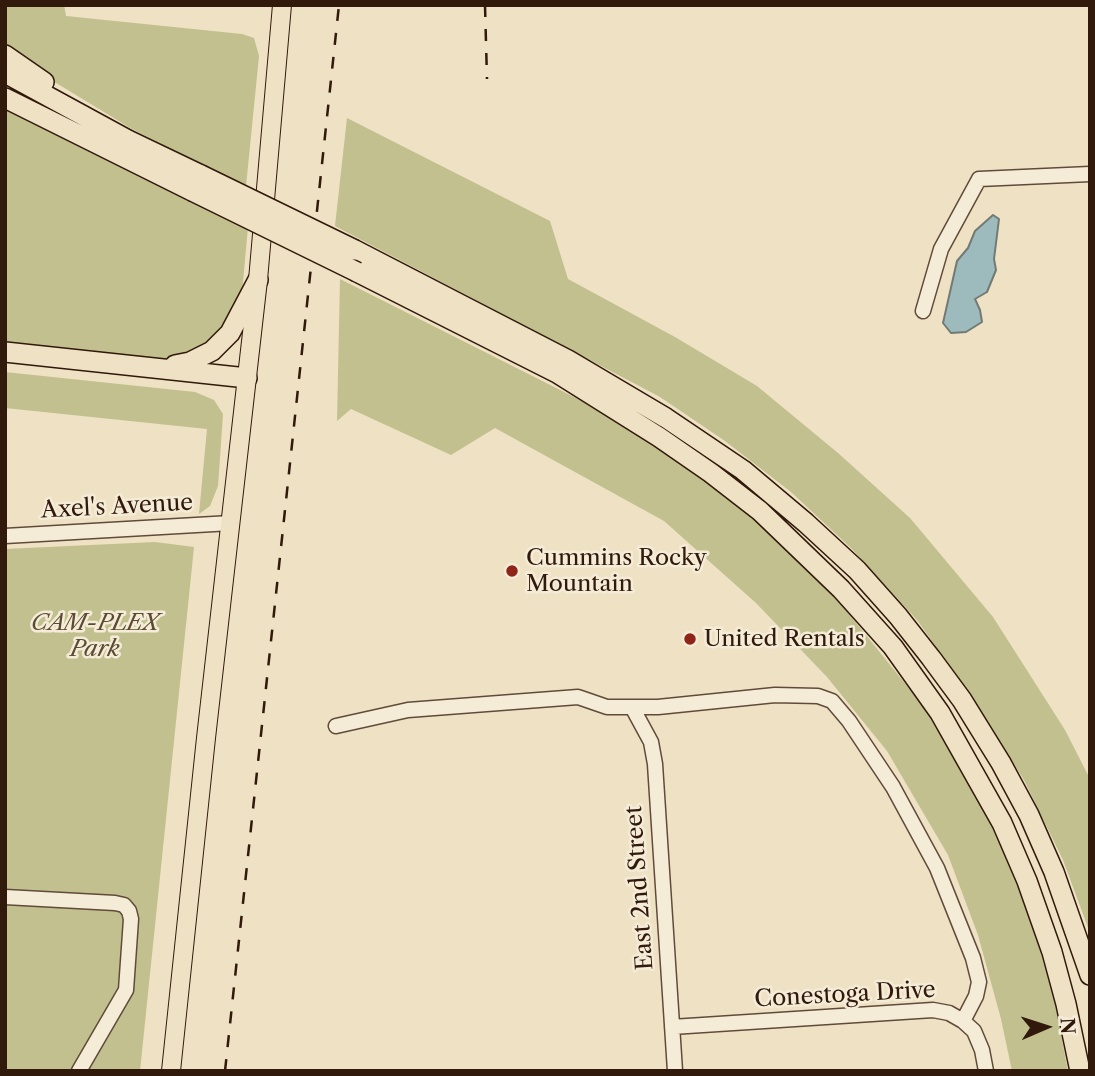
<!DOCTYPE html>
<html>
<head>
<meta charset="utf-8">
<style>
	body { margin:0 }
	#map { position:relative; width:1095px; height:1076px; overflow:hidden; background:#efe1c3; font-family:"Libre Caslon Text",serif }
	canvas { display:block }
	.frame { position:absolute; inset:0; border:7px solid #31190c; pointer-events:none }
	.north { position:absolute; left:1011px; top:992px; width:70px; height:70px; -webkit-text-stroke:5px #f5ecd8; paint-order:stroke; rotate:87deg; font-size:19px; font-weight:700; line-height:28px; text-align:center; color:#31190c }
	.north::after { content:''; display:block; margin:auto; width:24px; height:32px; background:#31190c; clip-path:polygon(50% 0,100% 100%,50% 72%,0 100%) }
</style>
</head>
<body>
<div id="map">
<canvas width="1095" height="1076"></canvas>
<div class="frame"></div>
<div class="north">N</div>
</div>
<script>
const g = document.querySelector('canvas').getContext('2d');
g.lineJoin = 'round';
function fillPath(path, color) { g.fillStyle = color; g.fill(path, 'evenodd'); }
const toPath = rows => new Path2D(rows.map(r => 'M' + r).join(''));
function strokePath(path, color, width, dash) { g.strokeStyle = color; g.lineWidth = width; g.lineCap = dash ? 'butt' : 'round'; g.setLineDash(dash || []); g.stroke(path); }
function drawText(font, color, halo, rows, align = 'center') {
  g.font = font + ' "Libre Caslon Text",serif'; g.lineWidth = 5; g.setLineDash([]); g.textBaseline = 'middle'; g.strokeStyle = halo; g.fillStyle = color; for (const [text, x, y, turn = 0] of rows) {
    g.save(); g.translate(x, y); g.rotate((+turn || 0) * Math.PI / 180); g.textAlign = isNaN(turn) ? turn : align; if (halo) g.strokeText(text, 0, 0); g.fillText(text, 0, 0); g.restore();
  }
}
const green = toPath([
	[5,5,64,5,66,16,242,34,254,38,259,56,246,186,132,129,5,52],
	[5,103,248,227,242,293,223,333,185,357,159,359,5,345],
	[347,118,550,221,568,279,675,337,757,386,838,453,910,518,993,617,1065,730,1090,779,1090,933,1063,860,1024,780,972,697,917,620,852,549,791,492,725,441,660,397,335,226],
	[340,279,578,399,661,448,735,502,832,593,920,702,965,774,985,812,1007,857,1031,922,1052,988,1068,1071,1012,1071,1001,1019,978,935,948,855,887,751,827,677,756,603,664,521,495,428,451,455,351,409,337,421],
	[5,372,195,392,214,400,223,414,218,486,210,506,199,514,207,429,5,408],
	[155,542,194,547,140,1071,5,1071,5,549]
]);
const water = toPath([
	[993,215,999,219,994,259,996,270,987,292,975,299,980,310,982,322,966,332,951,333,943,323,957,261,968,248,975,231,993,215]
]);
const minor = toPath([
	[923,311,941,249,979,179,1090,174],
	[5,536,231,523],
	[632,707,651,742,655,764,675,1071],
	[336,726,408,710,578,697,607,707,658,707,775,695,818,696,832,701,849,721,893,787,937,868,973,958,979,982,976,996,963,1021],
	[5,897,115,903,124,905,129,911,131,919,126,990,79,1071],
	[672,1027,933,1010,949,1013,963,1021,974,1031,982,1050,986,1071]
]);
const major = toPath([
	[171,1071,206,738,258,280,282,5]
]);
const highway = toPath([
	[5,55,44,82],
	[5,73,128,140,201,175],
	[5,98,192,191],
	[355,250,568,360,666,418,743,470,806,523,857,570,898,616,931,658,962,700,1001,763,1029,815,1054,872,1090,975],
	[357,272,557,373,659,437,711,473,760,511,841,589,893,647,940,713,1002,823,1027,881,1052,952,1066,1004,1080,1071],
	[5,352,247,378],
	[175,365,190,362,212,351,230,333,258,280]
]);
const rail = toPath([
	[485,5,487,79],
	[225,1071,339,5]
]);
const highwayBridge = toPath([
	[201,175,355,250],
	[192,191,357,272]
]);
const markers = [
	[512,571,7,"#8f2418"],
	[690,639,7,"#8f2418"]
];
const streetNames = [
	["Axel's Avenue",117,507,-3],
	["East 2nd Street",640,888,-94],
	["Conestoga Drive",845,995,-3]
];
const poiNames = [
	["Cummins Rocky",526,558],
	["Mountain",526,584],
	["United Rentals",704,639]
];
const parkNames = [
	["CAM-PLEX",95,623],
	["Park",95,649]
];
fillPath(green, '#c1c08e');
fillPath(water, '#9dbbbc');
strokePath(water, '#727a76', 2);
strokePath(minor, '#604b3a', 17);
strokePath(major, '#31190c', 20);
strokePath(highway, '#31190c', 22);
strokePath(minor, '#f5ecd8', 14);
strokePath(major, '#efe1c3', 18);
strokePath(highway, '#efe1c3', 19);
strokePath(rail, '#31190c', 2.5, [12, 12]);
strokePath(highwayBridge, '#31190c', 22, []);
strokePath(highwayBridge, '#efe1c3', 19);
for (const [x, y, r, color] of markers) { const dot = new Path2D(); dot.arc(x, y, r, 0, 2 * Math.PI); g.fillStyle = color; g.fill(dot); strokePath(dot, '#f5ecd8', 2.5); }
drawText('23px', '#31190c', '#f5ecd8', streetNames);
drawText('23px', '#31190c', '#f5ecd8', poiNames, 'left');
drawText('italic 23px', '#5c4b33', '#f5ecd8', parkNames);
</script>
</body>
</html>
